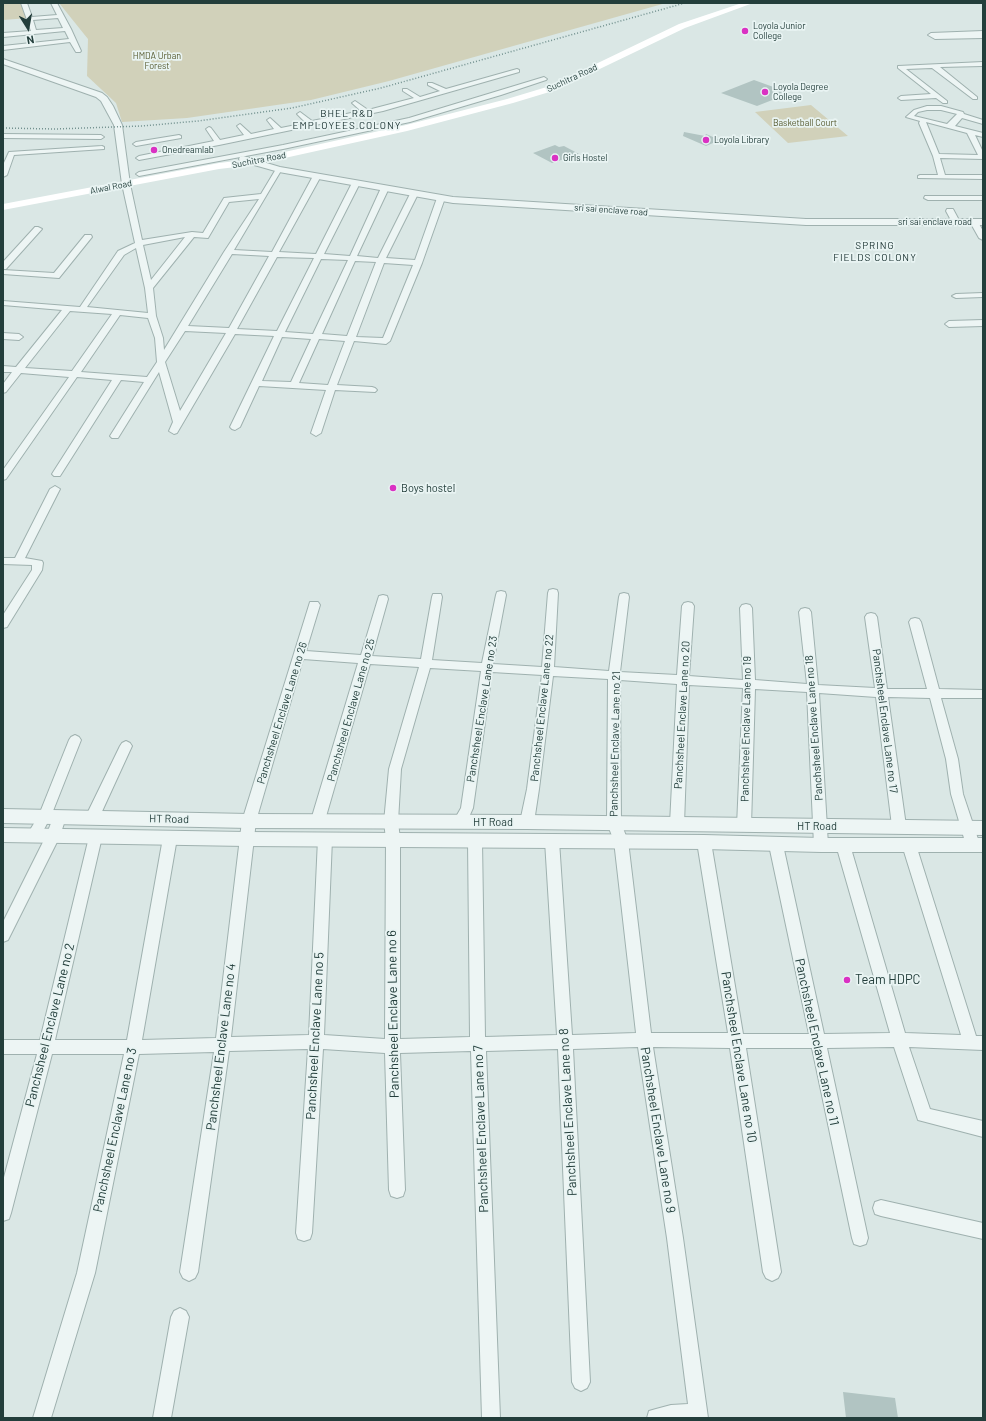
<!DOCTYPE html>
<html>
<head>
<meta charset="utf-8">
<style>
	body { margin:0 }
	#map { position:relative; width:986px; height:1421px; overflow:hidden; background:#dae7e5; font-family:Barlow,sans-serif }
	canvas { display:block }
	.frame { position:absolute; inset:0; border:4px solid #233e3b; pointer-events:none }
	.north { position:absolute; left:8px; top:8px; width:40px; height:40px; -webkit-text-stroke:3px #e9f4f3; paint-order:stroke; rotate:169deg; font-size:11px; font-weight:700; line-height:16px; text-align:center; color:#233e3b }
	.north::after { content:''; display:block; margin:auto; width:14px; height:18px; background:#233e3b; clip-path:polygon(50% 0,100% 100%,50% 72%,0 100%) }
</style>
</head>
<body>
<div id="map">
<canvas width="986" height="1421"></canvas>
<div class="frame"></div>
<div class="north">N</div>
</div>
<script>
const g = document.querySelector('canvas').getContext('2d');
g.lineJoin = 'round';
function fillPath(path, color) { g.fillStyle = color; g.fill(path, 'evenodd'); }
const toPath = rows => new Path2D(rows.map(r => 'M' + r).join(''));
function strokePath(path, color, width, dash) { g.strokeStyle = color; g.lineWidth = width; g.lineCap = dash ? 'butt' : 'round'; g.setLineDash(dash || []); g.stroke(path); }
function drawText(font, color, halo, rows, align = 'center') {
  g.font = font + ' Barlow,sans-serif'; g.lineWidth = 3.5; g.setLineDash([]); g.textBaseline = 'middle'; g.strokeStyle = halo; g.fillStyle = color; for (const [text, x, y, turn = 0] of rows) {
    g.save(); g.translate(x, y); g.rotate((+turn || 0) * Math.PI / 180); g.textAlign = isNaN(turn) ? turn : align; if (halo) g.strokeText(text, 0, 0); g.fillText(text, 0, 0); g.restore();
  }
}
const green = toPath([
	[3,3,23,3,29,18,3,20],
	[59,3,666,3,389,81,311,100,187,118,122,122,116,103,87,76,88,39],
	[811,105,848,136,788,143,755,112]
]);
const building = toPath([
	[754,80,790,93,757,106,721,93],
	[684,132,705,136,706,134,720,140,706,146,683,136],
	[555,145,559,147,564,146,579,154,552,163,533,153],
	[843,1392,895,1398,898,1418,846,1418]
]);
const minor = toPath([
	[21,3,27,3,32,17,57,15,51,3,57,3,71,29,81,51,80,52,76,52,70,42,3,50,3,46,69,39,65,31,3,37,3,33,31,31,21,3],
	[58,18,63,28,36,30,33,20,58,18],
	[983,31,983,38,935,39,928,35,931,33,983,31],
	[983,62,983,66,940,67,977,97,977,99,973,99,932,68,906,69,947,101,947,103,943,103,936,98,901,100,898,98,901,96,931,94,898,68,898,66,983,62],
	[517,69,519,70,519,72,383,111,219,145,139,160,136,158,139,156,214,141,206,129,209,127,211,128,220,140,244,135,237,126,240,124,251,134,274,129,267,120,270,118,281,128,306,123,297,114,300,112,312,121,361,111,352,103,355,101,368,110,414,98,403,91,403,89,407,89,420,97,440,91,428,85,428,83,432,83,446,89,517,69],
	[544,77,547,79,546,80,501,95,410,122,283,149,139,176,136,174,139,172,283,145,409,118,544,77],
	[927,106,941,106,963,112,964,114,983,120,983,124,962,118,955,126,983,133,983,137,975,135,983,152,983,159,940,158,945,175,983,175,983,179,918,178,918,176,920,175,938,175,933,156,919,123,920,121,906,117,914,110,927,106],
	[927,110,941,110,957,114,947,124,914,116,918,112,927,110],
	[926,122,967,133,978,155,939,154,926,122],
	[3,134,101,135,104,137,101,139,3,138,3,134],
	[179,135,181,136,181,138,136,146,133,144,136,142,179,135],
	[102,146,104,147,104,149,14,155,7,175,3,177,3,165,9,152,102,146],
	[279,167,282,169,234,250,272,252,313,176,317,174,321,176,279,252,316,254,352,183,356,181,360,183,324,254,350,256,381,188,385,186,389,188,357,256,378,258,410,194,414,192,418,194,386,258,415,260,437,198,441,196,445,198,422,263,390,341,386,344,354,341,337,385,372,387,375,388,377,390,375,392,335,390,321,433,316,436,311,433,326,390,259,386,240,427,235,430,232,429,230,427,274,336,235,334,177,433,174,434,169,431,173,422,159,372,118,438,112,438,110,436,144,382,121,380,60,476,54,476,52,474,112,380,77,377,6,479,3,480,3,470,69,377,21,373,6,392,3,393,3,384,12,372,3,372,3,366,16,367,62,310,3,305,3,301,80,307,118,251,135,243,122,184,123,182,126,182,130,184,142,240,192,232,203,233,224,198,261,194,276,169,279,167],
	[259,199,224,252,164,350,163,338,156,316,153,288,194,237,208,238,229,202,259,199],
	[185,237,151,280,143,245,185,237],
	[136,248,145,288,148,313,87,307,124,255,136,248],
	[232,254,269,256,229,328,188,326,232,254],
	[277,257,314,258,277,331,237,329,277,257],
	[321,259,348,260,313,334,285,332,321,259],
	[355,261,376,262,347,336,322,334,355,261],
	[384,263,413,265,383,338,356,337,384,263],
	[70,311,112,314,72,371,25,368,70,311],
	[120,315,148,318,155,338,157,362,147,377,81,372,120,315],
	[185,331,226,333,180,411,165,362,185,331],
	[282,337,311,339,291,382,262,381,282,337],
	[319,339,345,341,328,385,299,383,319,339],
	[925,196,983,196,983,200,928,200,924,198,925,196],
	[947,209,953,209,960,222,959,224,953,224,946,211,947,209],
	[971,220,974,220,978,222,983,231,983,240,979,238,970,222,971,220],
	[35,227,38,227,42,229,6,269,3,269,3,262,35,227],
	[85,235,91,235,92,237,59,278,3,274,3,270,54,273,85,235],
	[983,293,983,297,956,298,952,296,956,294,983,293],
	[983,320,983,326,949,327,945,324,949,321,983,320],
	[3,333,19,334,23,337,19,340,3,339,3,333],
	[55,486,60,489,25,558,42,561,43,563,42,570,7,627,3,628,3,615,32,570,32,565,3,564,3,558,15,558,50,489,55,486],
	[553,589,557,590,558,593,554,667,609,671,619,597,620,594,624,593,628,594,629,597,620,672,677,675,682,606,684,603,688,602,692,603,694,606,689,676,743,680,740,608,742,605,746,604,750,605,752,608,755,680,807,684,799,612,801,609,805,608,809,609,811,612,818,685,875,688,865,617,867,614,871,613,875,614,877,617,887,689,927,689,909,622,911,619,915,618,919,619,921,622,939,689,983,690,983,698,941,698,958,759,963,794,980,845,978,849,973,850,968,849,966,845,951,794,946,759,930,698,888,697,906,826,904,830,899,831,894,830,892,826,876,697,819,693,828,845,826,849,821,850,816,849,814,845,807,692,755,689,751,826,749,830,744,831,739,830,737,826,743,688,689,685,684,824,682,828,677,829,672,828,670,824,677,684,620,680,621,823,628,841,651,1033,728,1033,697,842,699,838,704,837,709,838,711,842,743,1034,809,1034,769,845,771,841,776,840,781,841,783,845,824,1034,890,1033,836,845,838,841,843,840,848,841,850,845,905,1033,961,1035,902,845,904,841,909,840,914,841,916,845,976,1036,983,1036,983,1050,909,1047,930,1109,983,1121,983,1137,918,1120,894,1047,827,1048,868,1238,866,1244,860,1246,854,1244,852,1238,812,1048,746,1048,781,1272,778,1278,772,1281,766,1278,763,1272,730,1048,653,1047,683,1238,708,1418,647,1418,649,1411,656,1409,671,1405,688,1404,667,1238,638,1047,573,1049,590,1382,587,1388,581,1391,575,1388,572,1382,558,1049,486,1051,500,1418,482,1418,471,1051,400,1053,405,1190,403,1196,397,1198,391,1196,389,1190,385,1053,323,1049,312,1233,310,1239,304,1241,298,1239,296,1233,308,1049,229,1051,198,1272,195,1278,189,1281,183,1278,180,1272,214,1052,139,1054,95,1273,51,1418,33,1418,77,1273,124,1054,52,1054,11,1213,9,1219,3,1221,3,1181,37,1054,3,1054,3,1040,40,1040,90,833,95,832,100,833,102,837,55,1040,127,1040,163,838,165,834,170,833,175,834,177,838,142,1040,216,1038,242,821,310,602,318,602,320,605,306,651,361,655,378,599,379,596,383,595,387,596,388,599,372,656,421,659,432,597,433,594,441,594,442,597,432,660,482,663,496,595,497,592,501,591,505,592,506,595,493,664,542,667,548,593,549,590,553,589],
	[303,659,358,663,311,820,313,824,318,825,323,824,325,820,370,664,419,667,389,769,384,822,386,839,385,1039,324,1035,332,839,330,835,325,834,320,835,318,839,309,1035,231,1037,256,821,303,659],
	[430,668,481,671,461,808,453,822,455,826,460,827,465,826,473,808,492,672,542,675,527,789,520,822,522,826,527,827,532,826,534,822,539,789,553,676,608,679,607,823,614,841,636,1033,572,1035,559,841,557,837,552,836,547,837,545,841,557,1035,485,1037,482,841,480,837,475,836,470,837,468,841,470,1037,400,1039,400,839,398,822,401,769,430,668],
	[75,735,79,737,81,740,51,816,39,839,34,840,29,839,27,835,39,815,69,740,71,737,75,735],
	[126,741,130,743,132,746,99,818,97,822,92,823,87,822,85,818,120,746,122,743,126,741],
	[60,812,65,813,66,817,60,836,8,940,3,942,3,922,46,836,55,813,60,812],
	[881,1200,983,1223,983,1239,881,1216,875,1214,873,1208,875,1202,881,1200],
	[180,1308,186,1311,189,1317,171,1418,153,1418,171,1317,174,1311,180,1308]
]);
const tertiary = toPath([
	[3,59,102,93,107,97,113,106,122,125,130,184,129,186,123,186,122,184,114,125,101,101,96,97,3,64,3,59],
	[243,156,280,167,453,197,806,219,983,219,983,225,806,225,453,203,279,172,240,161,239,159,240,157,243,156],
	[3,809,249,814,527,815,983,821,983,835,527,829,249,828,3,823,3,809],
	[3,828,246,832,704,835,821,838,983,838,983,852,821,852,704,849,246,846,3,842,3,828]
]);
const secondary = toPath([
	[742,3,753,3,685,28,556,90,513,103,407,131,253,165,219,169,3,210,3,204,219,163,253,159,406,125,507,99,550,86,679,24,742,3]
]);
const rail = toPath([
	[3,128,55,129,142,126,198,121,292,108,381,88,685,3]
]);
const markers = [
	[745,31,4,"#da31c3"],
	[765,92,4,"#da31c3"],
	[706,140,4,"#da31c3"],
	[154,150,4,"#da31c3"],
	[555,158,4,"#da31c3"],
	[393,488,4,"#da31c3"],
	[847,980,4,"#da31c3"]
];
const farPoinames = [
	["Loyola Junior",753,26],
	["College",753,36],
	["Loyola Degree",773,87],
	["College",773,97],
	["Loyola Library",714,140],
	["Onedreamlab",162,150],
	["Girls Hostel",563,158]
];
const farParknames = [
	["HMDA Urban",157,56],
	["Forest",157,66],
	["Basketball Court",805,123]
];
const farStreetnames = [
	["Suchitra Road",572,78,-25],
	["Suchitra Road",259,160,-11],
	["Alwal Road",111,187,-11],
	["sri sai enclave road",611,210,4],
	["sri sai enclave road",935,222]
];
const farNeighbourhoodnames = [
	["BHEL R&D",347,114],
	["EMPLOYEES COLONY",347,126],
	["SPRING",875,246],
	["FIELDS COLONY",875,258]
];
const poiNames = [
	["Boys hostel",401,488]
];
const streetNames = [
	["Panchsheel Enclave Lane no 22",542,708,-84],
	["Panchsheel Enclave Lane no 23",482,709,-81],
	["Panchsheel Enclave Lane no 25",351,710,-74],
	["Panchsheel Enclave Lane no 26",282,713,-73],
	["Panchsheel Enclave Lane no 20",682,715,-87],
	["Panchsheel Enclave Lane no 17",885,721,83],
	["Panchsheel Enclave Lane no 18",814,728,-94],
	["Panchsheel Enclave Lane no 19",746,729,-89],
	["Panchsheel Enclave Lane no 21",615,744,-89],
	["HT Road",169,819,1],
	["HT Road",493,822],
	["HT Road",817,826]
];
const nearPoinames = [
	["Team HDPC",855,980]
];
const nearStreetnames = [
	["Panchsheel Enclave Lane no 6",393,1014,-91],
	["Panchsheel Enclave Lane no 2",50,1025,-76],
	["Panchsheel Enclave Lane no 5",315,1036,-87],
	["Panchsheel Enclave Lane no 11",817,1042,78],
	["Panchsheel Enclave Lane no 4",221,1047,-83],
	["Panchsheel Enclave Lane no 10",739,1057,81],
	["Panchsheel Enclave Lane no 8",568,1112,-93],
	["Panchsheel Enclave Lane no 7",481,1129,-92],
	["Panchsheel Enclave Lane no 3",115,1130,-78],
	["Panchsheel Enclave Lane no 9",658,1130,81]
];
fillPath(green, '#d1d1ba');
fillPath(building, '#b1c4c2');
strokePath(minor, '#9fb1af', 2);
strokePath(tertiary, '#9fb1af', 2);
fillPath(minor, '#edf5f4');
fillPath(tertiary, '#edf5f4');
fillPath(secondary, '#fff');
strokePath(rail, '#72918f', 1.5, [1, 2]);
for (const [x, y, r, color] of markers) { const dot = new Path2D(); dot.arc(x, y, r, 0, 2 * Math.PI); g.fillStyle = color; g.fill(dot); strokePath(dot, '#e9f4f3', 1.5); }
drawText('9px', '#233e3b', '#e9f4f3', farPoinames, 'left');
drawText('9px', '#565a2f', '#e9f4f3', farParknames);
drawText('9px', '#233e3b', '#e9f4f3', farStreetnames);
g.letterSpacing = '1px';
drawText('10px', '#162e2d', '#e9f4f3', farNeighbourhoodnames);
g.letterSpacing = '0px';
drawText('11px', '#233e3b', '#e9f4f3', poiNames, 'left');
drawText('11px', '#233e3b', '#e9f4f3', streetNames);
drawText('13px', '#233e3b', '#e9f4f3', nearPoinames, 'left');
drawText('13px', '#233e3b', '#e9f4f3', nearStreetnames);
</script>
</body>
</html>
